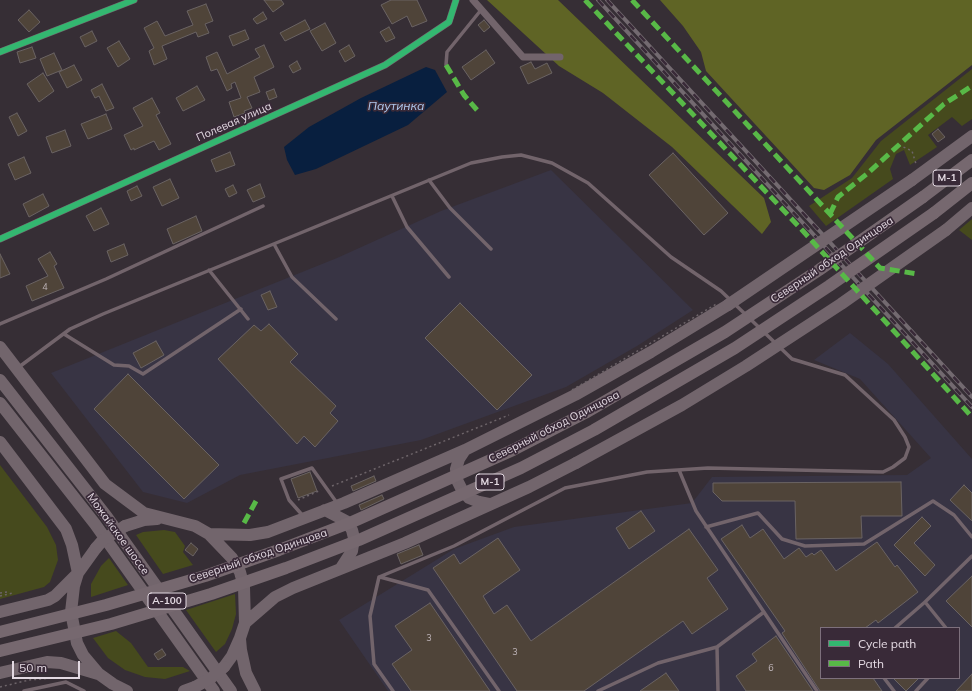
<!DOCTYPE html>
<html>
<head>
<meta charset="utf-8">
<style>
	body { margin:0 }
	#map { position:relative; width:972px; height:691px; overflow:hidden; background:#362e35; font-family:Mulish,sans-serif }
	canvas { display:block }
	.legend { position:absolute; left:820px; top:627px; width:140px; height:52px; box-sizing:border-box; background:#392a38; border:1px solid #7d707c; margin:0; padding:5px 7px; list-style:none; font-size:12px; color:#e3d9e2 }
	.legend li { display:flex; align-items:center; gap:8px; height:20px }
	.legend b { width:20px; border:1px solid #7d707c }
	.scale { position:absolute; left:12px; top:661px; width:68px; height:18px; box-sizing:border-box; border:2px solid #e3d9e2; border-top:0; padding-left:5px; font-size:12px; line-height:14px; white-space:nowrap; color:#e3d9e2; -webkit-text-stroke:3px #392a38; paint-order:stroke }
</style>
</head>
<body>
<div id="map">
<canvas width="972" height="691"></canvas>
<ul class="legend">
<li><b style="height:5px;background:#33b770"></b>Cycle path</li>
<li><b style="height:5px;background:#58b947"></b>Path</li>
</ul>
<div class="scale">50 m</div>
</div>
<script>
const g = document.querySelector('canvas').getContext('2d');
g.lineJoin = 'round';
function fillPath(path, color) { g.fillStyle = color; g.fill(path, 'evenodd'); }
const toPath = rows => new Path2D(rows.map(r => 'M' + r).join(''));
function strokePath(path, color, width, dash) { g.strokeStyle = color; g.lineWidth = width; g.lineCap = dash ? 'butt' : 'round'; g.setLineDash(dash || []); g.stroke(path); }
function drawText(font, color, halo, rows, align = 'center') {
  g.font = font + ' Mulish,sans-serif'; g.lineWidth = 3.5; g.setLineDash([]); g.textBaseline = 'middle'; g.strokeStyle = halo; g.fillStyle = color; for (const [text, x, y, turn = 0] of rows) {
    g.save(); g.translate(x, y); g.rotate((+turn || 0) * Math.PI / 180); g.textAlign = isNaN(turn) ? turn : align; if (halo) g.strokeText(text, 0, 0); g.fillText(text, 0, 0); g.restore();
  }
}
const industrial = toPath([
	[551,170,693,310,637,346,566,387,421,440,240,475,187,503,143,492,51,373,337,258,441,211],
	[850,333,888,364,972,459,972,691,388,691,339,620,454,549,514,527,692,503,712,477,907,475,931,458,860,379,814,360],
	[821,628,959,628,959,678,821,678]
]);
const green = toPath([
	[972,69,972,119,962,126,952,117,928,135,937,147,910,165,904,150,896,154,890,169,893,179,826,226,809,206,852,178,881,141],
	[972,219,972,240,959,230],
	[0,465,47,527,56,545,58,560,50,582,44,587,0,599],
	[164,530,175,532,185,546,183,552,193,565,163,574,136,535,143,532],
	[109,558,128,585,91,597,91,584,101,566],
	[235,594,236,614,232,629,225,644,216,652,186,610],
	[116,631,131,643,148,667,183,667,190,671,165,679,145,677,125,670,108,658,93,638]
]);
const forest = toPath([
	[487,0,558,0,764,198,771,222,762,234,672,147,603,93,559,66],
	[660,0,972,0,972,65,876,140,850,175,824,190,814,188,706,71,701,52,683,26]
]);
const water = toPath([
	[426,67,435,70,447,92,408,125,316,169,295,175,287,160,284,147,309,127,361,98]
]);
const building = toPath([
	[264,0,281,0,284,4,273,12,264,0],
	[391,0,417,0,427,21,412,27,407,16,392,24,381,5,391,0],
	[206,4,213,21,205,24,209,33,198,37,196,32,162,46,167,59,154,65,149,51,154,48,144,28,157,21,165,36,193,25,187,11,206,4],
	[29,10,40,22,29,32,18,20,29,10],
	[263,12,267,19,257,24,253,19,263,12],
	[305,20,310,29,285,41,280,33,305,20],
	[484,20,490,27,484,32,478,25,484,20],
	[325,23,336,43,322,51,310,31,325,23],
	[389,27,395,38,386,42,380,32,389,27],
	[245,30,249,39,233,46,229,36,245,30],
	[92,31,97,41,85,47,80,37,92,31],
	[119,41,130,59,118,67,107,48,119,41],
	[264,45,274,67,254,77,260,92,247,97,252,108,244,111,245,113,234,117,229,102,241,98,235,82,231,84,232,88,227,91,217,69,211,71,206,57,217,52,227,74,260,57,255,49,264,45],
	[349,45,355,56,345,62,339,51,349,45],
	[32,47,36,58,20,63,17,52,32,47],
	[486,50,495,63,471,80,462,67,486,50],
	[54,53,62,70,47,76,40,59,54,53],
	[297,61,301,69,293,73,289,66,297,61],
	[531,62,535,69,547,63,552,73,528,84,520,67,531,62],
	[74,65,82,80,67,88,59,72,74,65],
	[43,73,54,91,39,102,27,84,43,73],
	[102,84,114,108,106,111,99,96,95,98,91,90,102,84],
	[197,86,205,100,183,111,176,98,197,86],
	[274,89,277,97,269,100,266,92,274,89],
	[152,98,160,113,156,115,171,144,159,150,154,141,134,150,134,148,131,150,124,135,143,126,133,108,152,98],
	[17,113,27,131,18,136,9,117,17,113],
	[106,114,112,129,88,139,81,124,106,114],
	[938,129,945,137,938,142,932,134,938,129],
	[65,130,71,146,52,153,46,137,65,130],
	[230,152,235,165,216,172,211,160,230,152],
	[673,153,728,213,704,235,649,175,673,153],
	[24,157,31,173,15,180,8,164,24,157],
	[170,179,179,198,162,206,153,187,170,179],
	[260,184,265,197,253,202,247,190,260,184],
	[233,185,237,193,229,197,225,189,233,185],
	[137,186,142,196,131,201,127,191,137,186],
	[43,194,49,206,29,217,23,204,43,194],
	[101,208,109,224,94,231,86,216,101,208],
	[196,216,202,231,173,244,167,229,196,216],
	[124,244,128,255,111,262,107,251,124,244],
	[50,252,57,264,54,266,64,288,32,301,26,286,48,276,38,259,50,252],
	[0,254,10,274,0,278,0,254],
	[270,291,277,307,268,310,261,295,270,291],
	[460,303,532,375,497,410,425,338,460,303],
	[269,324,298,354,290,362,336,406,330,413,338,421,315,447,304,436,297,444,218,359,254,325,261,331,269,324],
	[156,341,164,355,141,368,133,353,156,341],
	[128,374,219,465,184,499,94,409,128,374],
	[310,472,317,491,298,498,291,479,310,472],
	[374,476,376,481,353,491,351,486,374,476],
	[901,482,902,516,861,516,862,538,796,539,795,501,722,501,713,492,713,483,901,482],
	[964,485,972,493,972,521,950,500,964,485],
	[382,495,384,499,361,510,359,505,382,495],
	[641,511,655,531,629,549,616,528,641,511],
	[922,517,931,526,914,543,935,565,925,576,894,545,922,517],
	[742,525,750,538,763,529,784,559,799,548,806,557,812,553,814,555,821,550,836,571,877,542,895,567,897,565,918,592,878,623,876,620,865,628,821,628,821,678,873,678,882,691,820,691,782,633,785,631,721,539,742,525],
	[689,529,718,570,707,578,728,609,692,634,683,621,584,691,517,691,433,568,454,554,460,564,498,538,520,570,483,596,494,614,507,605,531,641,689,529],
	[191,543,198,549,193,556,185,550,191,543],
	[419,545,423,555,401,564,397,554,419,545],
	[972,576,972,627,946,601,972,576],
	[430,603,490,691,411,691,392,664,412,650,395,626,430,603],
	[776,636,813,691,746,691,736,676,757,661,752,654,776,636],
	[162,649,166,655,158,660,154,654,162,649],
	[666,673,679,691,640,691,666,673],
	[972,674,972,691,956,691,972,674],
	[893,678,919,678,906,691,893,678]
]);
const path = toPath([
	[899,145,912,151,916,164],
	[332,486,509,415],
	[298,500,321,490],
	[0,593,7,592],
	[0,596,13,593],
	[0,687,29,680,53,678]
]);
const service = toPath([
	[446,65,447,52,481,10],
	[429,180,450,208,491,249],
	[392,196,407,227,449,277],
	[274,244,292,277,336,319],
	[209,270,248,319],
	[0,324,106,279,263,206],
	[64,334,114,365,129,366,143,374,241,309],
	[19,367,70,329,103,314,471,163,502,157,521,155,552,163,588,183,671,257,721,291,792,359,845,375,894,420,905,437,909,447,905,458,893,467,883,472,708,468,647,472,565,488,454,546,379,577],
	[679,470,696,511,817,691],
	[304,517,289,500,281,479,312,468,337,503],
	[706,527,758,513,782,539,805,546,864,544,933,501,954,515,972,537],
	[379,577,370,616,374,664,393,691],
	[380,577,428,590,499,691],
	[895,628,925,602],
	[946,628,925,602,972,556],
	[717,647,718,691],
	[884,678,894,691],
	[24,691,66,682,84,691],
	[598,691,658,663,717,647,764,612],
	[916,691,928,678]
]);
const minor = toPath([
	[473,0,523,57,560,57],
	[0,52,134,0],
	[0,239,385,65,449,22,456,0]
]);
const primary = toPath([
	[912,180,972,136],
	[946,230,972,208],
	[0,347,105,484,144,513,195,526,209,534,232,558,240,572,244,587,245,623,240,638,232,656,224,667],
	[0,380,107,517,231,691],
	[0,403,95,524,214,691],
	[0,442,66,529,72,545,78,573,74,586,71,612,77,643,83,655,99,674,113,684,127,691],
	[465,450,459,459,456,469,457,480,462,490,469,498,479,502,489,504],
	[325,510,346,521,352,530,354,538,352,551,341,568],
	[125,526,144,520,157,519],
	[209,534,250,535,268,532,344,503,465,450,575,395,651,352,728,305],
	[0,612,48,600,55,596,78,573,96,548],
	[245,623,275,597,293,588,405,543,529,487,576,463],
	[240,639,241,650,246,673,255,691],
	[0,673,47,662,61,663,98,674],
	[184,691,195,687]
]);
const trunk = toPath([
	[923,197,972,160],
	[934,213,972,183]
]);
const rail = toPath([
	[598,0,972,407],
	[607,0,972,397]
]);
const pathBridge = toPath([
	[572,390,718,303]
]);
const primaryBridge = toPath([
	[728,305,912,180],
	[576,463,682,405,746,366,841,304,946,230],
	[96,548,103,540,125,526],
	[195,687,211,678,224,667]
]);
const trunkBridge = toPath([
	[0,632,106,605,205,576,279,550,352,522,513,450,585,413,725,332,819,270,923,197],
	[0,651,111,624,211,594,286,568,359,540,521,468,594,430,735,348,829,286,934,213]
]);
const quiet = toPath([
	[585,0,803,231,972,417],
	[632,0,880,268,918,274],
	[446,65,464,95,477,110],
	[830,214,838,197,868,173,944,104,972,86],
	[244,523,256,501]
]);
const cycleway = toPath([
	[0,52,134,0],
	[0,239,385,65,449,22,456,0]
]);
const numberNames = [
	["4",45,287],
	["3",429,638],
	["3",515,652],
	["6",771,668]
];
const shields = [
	[947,178,28],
	[490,482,28],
	[167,601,38]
];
const shieldNames = [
	["М-1",947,178],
	["М-1",490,482],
	["А-100",167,601]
];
const streetNames = [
	["Полевая улица",234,122,-24],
	["Северный обход Одинцова",832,260,-34],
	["Северный обход Одинцова",554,427,-27],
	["Можайское шоссе",118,534,54],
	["Северный обход Одинцова",258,556,-19]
];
const waterNames = [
	["Паутинка",396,106]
];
fillPath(industrial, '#383444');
fillPath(green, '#464a1d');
fillPath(forest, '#5f6425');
fillPath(water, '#081f3f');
fillPath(building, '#4f4439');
strokePath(building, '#6a6363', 1);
strokePath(path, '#6d6469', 1.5, [2, 3]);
strokePath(service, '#72646b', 3.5);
strokePath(minor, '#72646b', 7);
strokePath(primary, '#72656c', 12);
strokePath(trunk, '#76686f', 12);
strokePath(rail, '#736a70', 4);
strokePath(rail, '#392a38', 2.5, [8]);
strokePath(pathBridge, '#6d6469', 1.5, [2, 3]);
strokePath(primaryBridge, '#72656c', 12);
strokePath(trunkBridge, '#76686f', 12);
strokePath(quiet, '#58b947', 5, [10, 5]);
strokePath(cycleway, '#33b770', 6);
drawText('9px', '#beb4b8', null, numberNames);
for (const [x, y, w] of shields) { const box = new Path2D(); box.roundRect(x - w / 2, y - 8, w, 16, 3); g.fillStyle = '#392a38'; g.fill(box); strokePath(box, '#e3d9e2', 1); }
drawText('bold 10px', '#e3d9e2', null, shieldNames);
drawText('11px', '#e3d9e2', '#392a38', streetNames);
drawText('italic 12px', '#b0caf0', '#392a38', waterNames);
</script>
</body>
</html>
